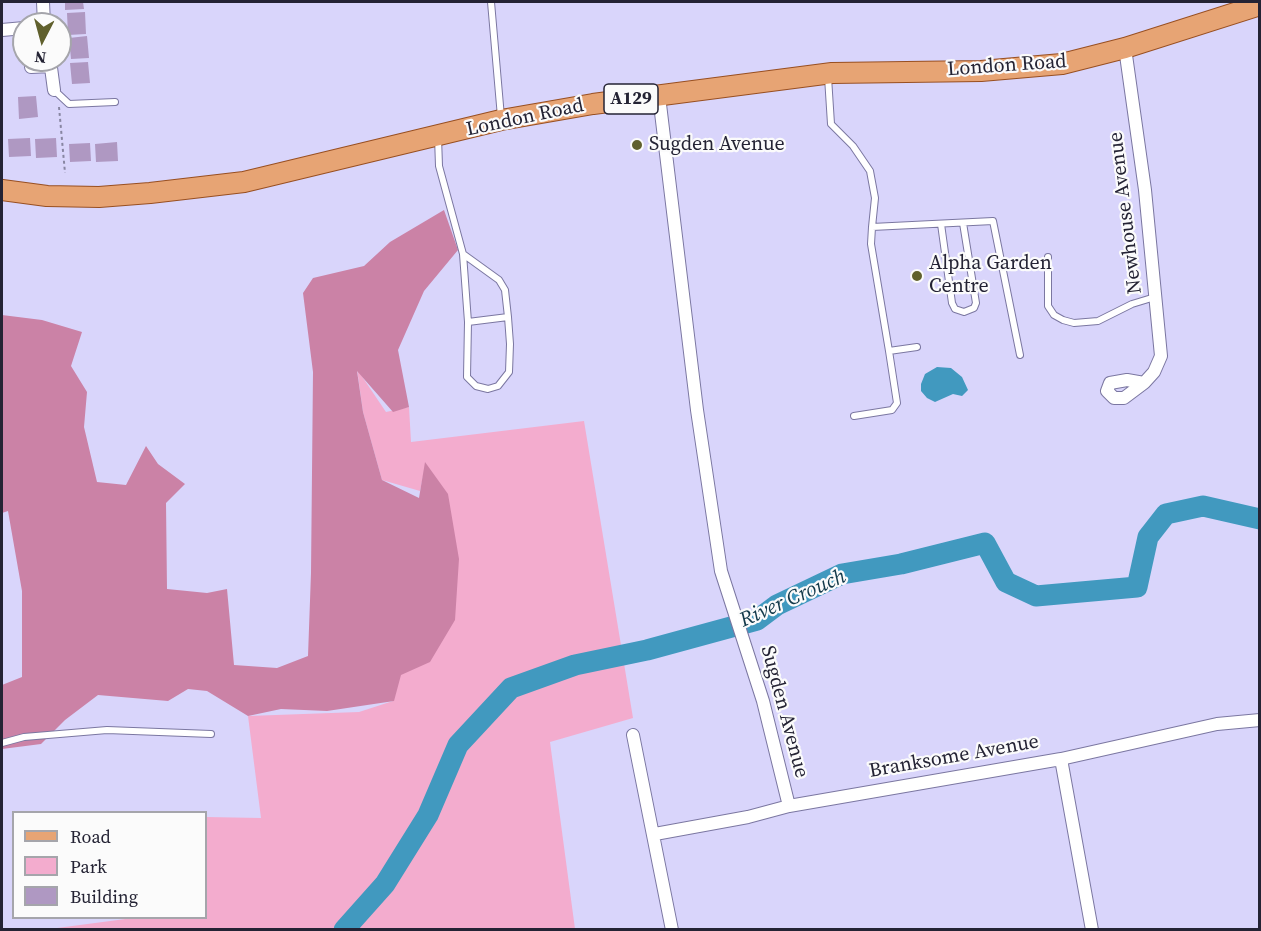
<!DOCTYPE html>
<html>
<head>
<meta charset="utf-8">
<style>
	body { margin:0 }
	#map { position:relative; width:1261px; height:931px; overflow:hidden; background:#d9d5fb; font-family:"Source Serif 4",serif }
	canvas { display:block }
	.frame { position:absolute; inset:0; border:3px solid #242334; pointer-events:none }
	.legend { position:absolute; left:12px; top:811px; width:195px; height:108px; box-sizing:border-box; background:#fbfbfb; border:2px solid #a5a5ab; margin:0; padding:8px 10px; list-style:none; font-size:18px; color:#242334 }
	.legend li { display:flex; align-items:center; gap:12px; height:30px }
	.legend b { width:30px; border:2px solid #a5a5ab }
	.north { position:absolute; left:12px; top:12px; width:60px; height:60px; box-sizing:border-box; background:#fbfbfb; border:2px solid #a5a5ab; border-radius:50%; rotate:186deg; font-size:16px; font-weight:700; line-height:24px; text-align:center; color:#242334 }
	.north::after { content:''; display:block; margin:auto; width:21px; height:27px; background:#60602d; clip-path:polygon(50% 0,100% 100%,50% 72%,0 100%) }
</style>
</head>
<body>
<div id="map">
<canvas width="1261" height="931"></canvas>
<div class="frame"></div>
<ul class="legend">
<li><b style="height:8px;background:#e7a474"></b>Road</li>
<li><b style="height:16px;background:#f3acce"></b>Park</li>
<li><b style="height:16px;background:#af98c2"></b>Building</li>
</ul>
<div class="north">N</div>
</div>
<script>
const g = document.querySelector('canvas').getContext('2d');
g.lineJoin = 'round';
function fillPath(path, color) { g.fillStyle = color; g.fill(path, 'evenodd'); }
const toPath = rows => new Path2D(rows.map(r => 'M' + r).join(''));
function strokePath(path, color, width, dash) { g.strokeStyle = color; g.lineWidth = width; g.lineCap = dash ? 'butt' : 'round'; g.setLineDash(dash || []); g.stroke(path); }
function drawText(font, color, halo, rows, align = 'center') {
  g.font = font + ' "Source Serif 4",serif'; g.lineWidth = 4.5; g.setLineDash([]); g.textBaseline = 'middle'; g.strokeStyle = halo; g.fillStyle = color; for (const [text, x, y, turn = 0] of rows) {
    g.save(); g.translate(x, y); g.rotate((+turn || 0) * Math.PI / 180); g.textAlign = isNaN(turn) ? turn : align; if (halo) g.strokeText(text, 0, 0); g.fillText(text, 0, 0); g.restore();
  }
}
const green = toPath([
	[357,369,386,412,409,407,411,442,584,421,633,718,550,742,575,929,42,930,133,918,206,918,206,817,261,818,248,716,359,712,393,701,426,462,420,491,382,480,363,412]
]);
const forest = toPath([
	[444,210,458,250,424,291,398,350,409,407,393,412,357,371,363,412,382,480,419,498,425,462,448,494,459,559,455,620,430,662,401,675,394,701,327,711,281,709,248,716,207,691,188,689,168,701,98,695,65,720,41,744,2,749,2,685,22,677,22,591,8,511,2,513,2,315,42,320,82,332,71,366,87,392,84,427,97,482,126,485,146,446,158,464,185,484,166,503,167,589,207,593,227,589,234,665,277,668,308,656,311,573,313,372,303,293,313,278,364,266,390,242]
]);
const water = toPath([
	[937,367,951,368,962,377,968,390,962,396,953,394,935,402,927,398,921,391,921,384,925,374]
]);
const river = toPath([
	[344,930,385,884,428,815,458,745,511,688,575,665,647,650,757,620,777,605,842,574,901,564,985,543,1006,582,1036,596,1137,587,1148,537,1166,514,1203,506,1260,519]
]);
const building = toPath([
	[65,2,83,2,84,9,65,10],
	[85,12,86,34,68,35,67,13],
	[87,36,89,58,71,59,69,38],
	[88,62,90,83,72,84,70,63],
	[36,96,38,117,19,119,18,97],
	[30,138,31,156,9,157,8,139],
	[56,138,57,157,36,158,35,139],
	[117,142,118,161,96,162,95,144],
	[90,143,91,161,70,162,69,144]
]);
const path = toPath([
	[59,107,65,173]
]);
const service = toPath([
	[491,2,501,117],
	[828,77,831,124,853,146,870,171,875,198,872,227,993,221,1020,355],
	[54,90,69,104,115,102],
	[438,137,439,166,463,254,499,280,505,290,508,317,510,344,509,372,498,386,488,389,476,386,467,377,468,322,508,317],
	[941,224,952,303,955,309,964,312,974,308,976,303,963,223],
	[872,227,871,244,889,351,917,347],
	[463,254,468,322],
	[1048,257,1048,306,1054,315,1063,320,1074,323,1098,321,1132,304,1155,297],
	[854,416,892,410,897,403,889,351],
	[2,743,24,737,107,730,211,734]
]);
const minor = toPath([
	[43,2,44,24],
	[2,30,24,28],
	[1125,48,1145,190,1161,356,1154,372,1144,383,1127,380,1110,383,1107,391,1114,398,1124,398,1144,383],
	[50,60,54,90],
	[31,67,51,66],
	[659,96,697,410,721,571,763,701,789,806],
	[633,735,672,930],
	[1061,759,1092,930],
	[655,834,748,817,789,806,1061,759,1217,724,1260,720]
]);
const primary = toPath([
	[2,190,47,196,99,197,150,193,244,182,501,120,593,104,832,73,981,71,1062,64,1125,48,1260,5]
]);
const markers = [
	[637,145,6,"#60602d"],
	[917,276,6,"#60602d"]
];
const shields = [
	[631,99,54]
];
const shieldNames = [
	["A129",631,99]
];
const streetNames = [
	["London Road",1007,66,-4],
	["London Road",525,118,-12],
	["Newhouse Avenue",1126,213,-97],
	["Sugden Avenue",784,712,75],
	["Branksome Avenue",954,757,-10]
];
const poiNames = [
	["Sugden Avenue",649,145],
	["Alpha Garden",929,264],
	["Centre",929,287]
];
const waterNames = [
	["River Crouch",793,599,-24]
];
fillPath(green, '#f3acce');
fillPath(forest, '#cb82a6');
fillPath(water, '#4199bf');
strokePath(river, '#4199bf', 21);
fillPath(building, '#af98c2');
strokePath(service, '#7b77a1', 8);
strokePath(minor, '#7b77a1', 14);
strokePath(primary, '#984f21', 22);
strokePath(path, '#8886a2', 2, [3, 3]);
strokePath(service, '#fff', 6);
strokePath(minor, '#fff', 12);
strokePath(primary, '#e7a474', 20);
for (const [x, y, r, color] of markers) { const dot = new Path2D(); dot.arc(x, y, r, 0, 2 * Math.PI); g.fillStyle = color; g.fill(dot); strokePath(dot, '#fbfbfb', 2); }
for (const [x, y, w] of shields) { const box = new Path2D(); box.roundRect(x - w / 2, y - 15, w, 30, 4.5); g.fillStyle = '#fbfbfb'; g.fill(box); strokePath(box, '#242334', 1.5); }
drawText('bold 18px', '#242334', null, shieldNames);
drawText('20px', '#242334', '#fbfbfb', streetNames);
drawText('20px', '#242334', '#fbfbfb', poiNames, 'left');
drawText('italic 21px', '#12394a', '#fbfbfb', waterNames);
</script>
</body>
</html>
